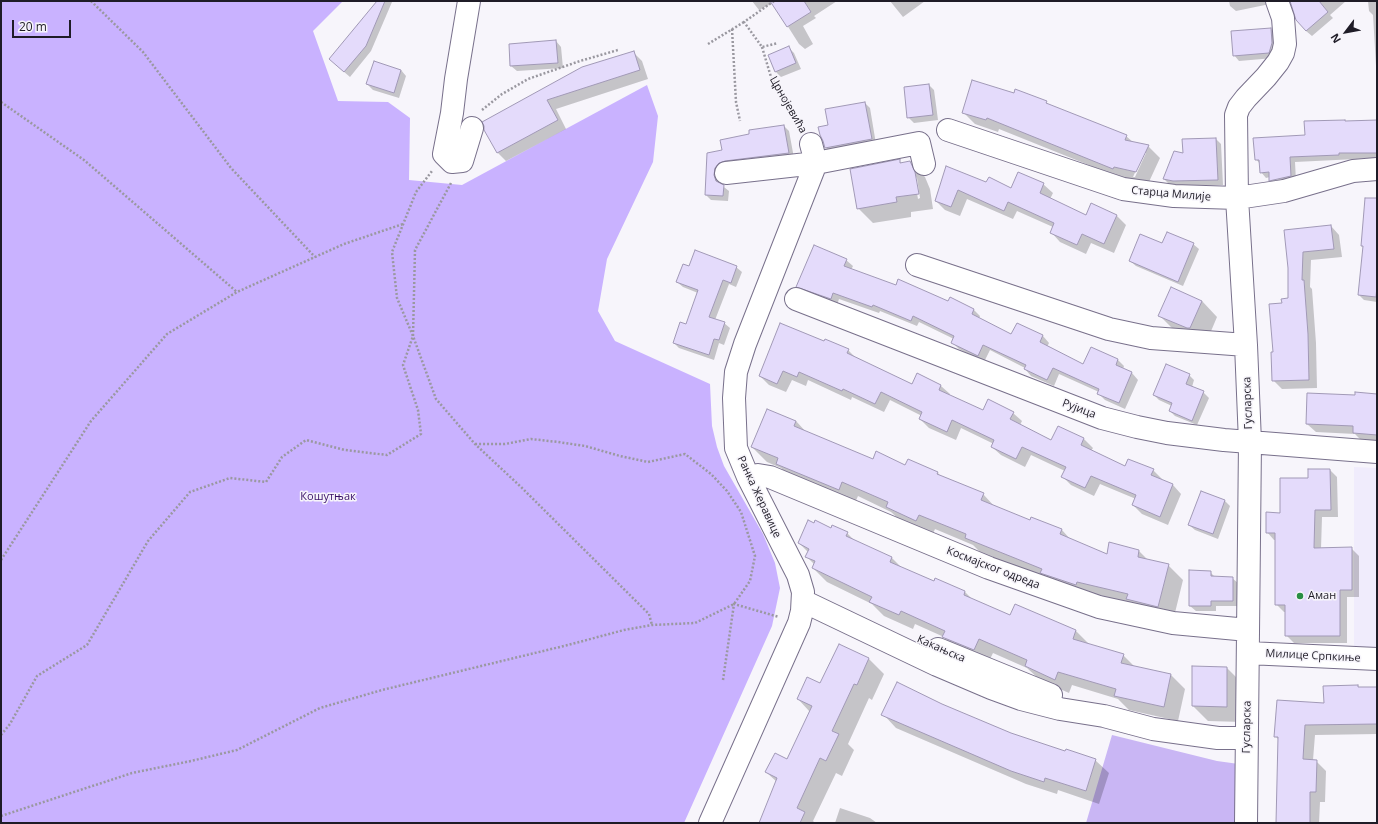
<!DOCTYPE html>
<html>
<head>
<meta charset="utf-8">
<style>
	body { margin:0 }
	#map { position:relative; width:1378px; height:824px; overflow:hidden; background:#f7f5fb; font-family:"Open Sans",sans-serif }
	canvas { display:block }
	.frame { position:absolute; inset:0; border:2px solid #1f1c27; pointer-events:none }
	.north { position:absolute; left:1326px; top:12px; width:40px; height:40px; -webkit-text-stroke:3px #f7f5fb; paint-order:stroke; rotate:238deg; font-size:11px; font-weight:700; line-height:16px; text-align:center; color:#1f1c27 }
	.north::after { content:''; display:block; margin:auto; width:14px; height:18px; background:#1f1c27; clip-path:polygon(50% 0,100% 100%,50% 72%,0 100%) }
	.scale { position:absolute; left:12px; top:20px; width:59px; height:18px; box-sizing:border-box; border:2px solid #1f1c27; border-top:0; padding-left:5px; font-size:12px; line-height:14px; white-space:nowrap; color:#1f1c27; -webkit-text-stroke:3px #f7f5fb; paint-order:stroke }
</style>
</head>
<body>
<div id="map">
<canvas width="1378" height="824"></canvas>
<div class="frame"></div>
<div class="north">N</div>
<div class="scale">20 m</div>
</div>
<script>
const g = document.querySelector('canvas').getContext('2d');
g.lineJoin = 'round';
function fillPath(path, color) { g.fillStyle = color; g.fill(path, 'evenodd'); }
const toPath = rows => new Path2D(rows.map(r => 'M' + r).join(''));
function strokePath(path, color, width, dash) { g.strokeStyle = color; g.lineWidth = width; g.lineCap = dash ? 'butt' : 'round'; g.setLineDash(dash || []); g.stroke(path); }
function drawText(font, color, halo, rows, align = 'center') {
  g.font = font + ' "Open Sans",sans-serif'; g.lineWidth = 3; g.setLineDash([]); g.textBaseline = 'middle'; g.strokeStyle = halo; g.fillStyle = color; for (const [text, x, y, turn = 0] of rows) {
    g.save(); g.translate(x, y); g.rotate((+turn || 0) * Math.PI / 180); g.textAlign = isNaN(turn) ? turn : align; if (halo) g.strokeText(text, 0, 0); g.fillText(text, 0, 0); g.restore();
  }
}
const built = toPath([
	[1354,467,1377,468,1377,659,1354,658]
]);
const green = toPath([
	[1112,735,1217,761,1246,765,1246,823,1086,823]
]);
const forest = toPath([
	[1,1,343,1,313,31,338,101,388,102,410,118,409,180,462,185,647,85,658,116,653,162,607,259,598,311,615,341,710,384,712,426,717,447,724,466,763,534,775,563,780,588,772,626,684,823,1,823]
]);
const shadow = toPath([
	[379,1,392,2,371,51,350,77,336,65],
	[752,1,837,1,814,16,816,18,803,26,813,44,805,49,799,44,773,3,759,10],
	[890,1,925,1,903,17],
	[1229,1,1271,1,1270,4,1236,11,1230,6],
	[1303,1,1346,1,1330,15,1333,18,1312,36,1306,31],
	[1368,1,1377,1,1377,67,1376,66,1373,15,1369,11],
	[1271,29,1276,34,1274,58,1239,61,1234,55],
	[556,41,561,47,563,68,517,71,511,66],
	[788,47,794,53,801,69,781,77,776,72,769,55],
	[633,52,642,61,648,79,556,109,566,129,506,161,497,152,485,130],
	[401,70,406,76,399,98,373,90,367,84],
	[929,85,934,90,938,120,914,123,908,117],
	[1016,90,1046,102,1050,106,1126,136,1134,143,1148,146,1160,158,1148,184,1126,180,999,129,998,132,975,124,963,112,1014,95],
	[1144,153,1146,153,1135,177,1133,177],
	[865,103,870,108,876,144,831,153,826,148,824,140,830,126],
	[1377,121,1377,158,1295,162,1296,181,1276,185,1270,180,1270,177,1266,178,1261,172,1260,164,1256,159,1306,136,1346,122],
	[784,126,789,131,794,158,719,173,718,181,720,184,729,191,728,201,711,200,706,195,708,154,723,151,750,135],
	[1216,139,1221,144,1223,185,1179,186,1169,184,1164,179,1184,154],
	[899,161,902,163,910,162,925,177,930,189,933,209,911,212,911,217,873,223,858,208],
	[914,175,917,178,920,198,918,199],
	[946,167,987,184,1012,189,1043,184,1053,193,1050,199,1087,216,1092,204,1117,216,1126,225,1114,253,1091,243,1086,254,1060,242,1051,232,1053,227,1017,211,1013,219,967,199,960,216,945,210,936,201],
	[1366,198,1377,199,1377,302,1364,300,1359,295,1364,247,1362,246],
	[1331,226,1339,235,1342,257,1311,260,1310,287,1312,289,1316,343,1317,388,1282,389,1273,380,1274,353,1283,304,1289,299,1289,268,1285,231],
	[1193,244,1199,249,1183,286,1136,266,1130,261],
	[846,260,853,266,851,270,896,286,974,310,980,316,979,319,1012,335,1017,324,1043,336,1049,343,1047,347,1084,365,1091,348,1118,360,1124,366,1123,369,1132,373,1138,380,1125,409,1105,400,1098,393,1099,392,1059,374,1054,386,1031,376,1025,369,1025,368,990,350,984,362,959,349,952,342,954,339,919,322,917,326,880,311,879,313,839,299,837,305,804,293,798,287],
	[736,267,742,272,736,287,729,284,715,320,724,323,730,328,724,345,719,343,714,360,679,348,674,343,687,326,698,293,683,287,677,282,689,268],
	[1202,301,1217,317,1206,343,1175,331,1160,316],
	[825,342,848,350,857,359,913,385,941,386,950,394,949,396,983,412,1013,413,1022,421,1020,425,1052,441,1058,427,1084,439,1093,448,1091,451,1126,467,1153,470,1162,479,1161,480,1173,485,1181,494,1168,525,1142,514,1133,505,1136,499,1100,484,1094,496,1071,485,1062,476,1065,471,1031,455,1025,467,1001,455,992,447,994,444,961,428,956,440,929,428,920,419,922,416,890,400,884,412,852,397,851,400,808,380,806,386,792,380,786,392,769,385,760,376],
	[1189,375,1194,380,1192,387,1203,392,1209,398,1197,425,1175,416,1170,411,1172,406,1159,400,1154,395],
	[1377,395,1377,442,1362,441,1355,434,1316,432,1307,424,1356,396],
	[796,421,807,433,874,460,906,466,908,460,938,473,941,477,983,494,995,507,1031,521,1062,530,1071,540,1107,555,1110,544,1139,551,1149,561,1168,565,1183,580,1173,621,1092,596,1048,579,981,553,973,545,935,529,932,536,902,522,891,512,858,496,854,505,792,479,781,468,767,462,752,447],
	[1330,470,1337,477,1338,517,1322,517,1321,549,1351,548,1359,556,1359,597,1347,597,1347,643,1294,643,1286,635,1286,612,1284,612,1276,604,1276,540,1274,540,1267,532,1309,479],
	[1201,492,1225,501,1230,506,1218,539,1195,530,1189,525],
	[832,529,847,533,856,542,892,558,902,568,935,582,936,579,965,592,973,600,1010,617,1076,631,1090,645,1123,655,1135,667,1171,675,1185,689,1178,721,1129,710,1118,699,1072,685,1069,693,1040,680,1027,668,993,653,988,663,958,651,944,637,915,624,913,629,884,616,872,604,827,582,813,568,815,565,806,556,808,552,799,543],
	[1210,572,1216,578,1232,578,1238,583,1238,606,1216,606,1216,611,1196,611,1190,606],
	[840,646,869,659,884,674,872,700,869,698,848,744,854,750,842,776,836,773,813,821,815,823,764,823,777,782,766,772,787,760,810,712,798,699,821,685],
	[1227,668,1242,683,1242,722,1208,721,1193,706],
	[1358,686,1359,688,1377,688,1377,734,1315,735,1313,760,1316,761,1326,771,1325,802,1320,802,1319,823,1277,823,1279,740,1275,736,1325,704],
	[942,705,1010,734,1066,752,1095,760,1109,773,1099,804,1058,790,1057,794,1026,784,896,728,883,714],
	[840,808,870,818,877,823,835,823]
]);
const building = toPath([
	[377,1,385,1,366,46,344,72,329,59,377,1],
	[770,1,804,1,811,12,787,27,770,1],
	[1290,1,1319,1,1328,12,1306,31,1296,20,1290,1],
	[1271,28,1272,43,1269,53,1233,56,1231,31,1271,28],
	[556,40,558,63,510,66,509,44,556,40],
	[789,46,796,63,775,72,768,55,789,46],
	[634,51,640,70,547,100,558,120,497,153,484,130,484,126,482,122,582,67,634,51],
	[374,61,401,70,394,93,366,84,374,61],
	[972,80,1014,93,1015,89,1047,101,1046,103,1127,135,1125,140,1149,145,1136,172,1114,167,1113,169,987,118,986,120,962,113,972,80],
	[929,84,933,115,907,118,904,87,929,84],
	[865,102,872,139,825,148,823,141,820,135,818,127,828,125,825,109,865,102],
	[1345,120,1345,121,1377,120,1377,153,1339,153,1339,155,1290,157,1291,176,1269,181,1269,172,1260,173,1259,160,1255,160,1253,138,1305,135,1304,121,1345,120],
	[784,125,789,153,725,161,719,163,715,168,714,175,716,181,724,185,723,196,705,195,707,153,722,150,720,140,749,134,749,130,784,125],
	[1216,138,1218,180,1173,181,1163,179,1174,151,1183,153,1182,139,1216,138],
	[900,159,900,163,910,161,915,172,919,194,896,197,897,202,857,209,850,169,900,159],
	[946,166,986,182,989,177,1011,188,1018,172,1044,183,1040,193,1086,215,1091,203,1117,215,1104,244,1082,234,1077,245,1050,233,1054,223,1008,202,1004,211,958,190,951,207,935,201,946,166],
	[1365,198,1377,198,1377,286,1376,297,1358,295,1363,246,1361,246,1365,198],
	[1331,225,1334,249,1303,252,1302,280,1304,280,1308,334,1309,380,1272,381,1271,352,1273,352,1269,304,1282,303,1281,299,1288,298,1288,268,1284,230,1331,225],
	[1167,232,1194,243,1178,282,1129,261,1140,234,1162,243,1167,232],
	[814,245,847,259,844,266,896,285,898,279,948,301,950,297,974,309,972,314,1011,334,1017,323,1043,335,1040,342,1083,364,1091,347,1118,359,1116,365,1132,372,1119,403,1097,394,1099,389,1053,368,1047,380,1024,369,1026,365,983,345,978,356,951,343,954,336,913,316,911,321,873,305,872,307,833,293,831,299,796,287,814,245],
	[695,250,737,266,731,283,723,280,709,317,725,322,719,340,714,339,709,355,673,343,680,322,686,324,698,290,676,282,683,264,689,266,695,250],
	[1171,287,1202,301,1190,328,1187,328,1158,316,1171,287],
	[780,323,824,341,825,339,849,349,847,353,912,384,917,373,941,385,939,390,983,410,988,399,1014,412,1010,419,1051,440,1058,426,1084,438,1081,445,1125,466,1128,459,1154,469,1151,475,1173,484,1160,517,1132,505,1136,495,1091,476,1085,488,1061,477,1066,467,1022,447,1016,459,991,447,994,440,952,420,947,432,919,419,922,412,881,392,875,404,843,389,842,391,799,372,797,377,783,371,777,384,759,376,780,323],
	[1166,364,1190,374,1186,384,1204,391,1192,421,1169,411,1172,403,1153,395,1166,364],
	[1355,392,1377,394,1377,435,1353,433,1353,426,1306,424,1307,393,1355,395,1355,392],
	[767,409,796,421,794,426,873,459,876,451,905,465,908,459,938,472,937,474,984,493,981,500,1030,520,1031,517,1062,529,1060,534,1107,554,1109,542,1139,550,1138,557,1169,564,1158,607,1126,599,1128,594,1077,582,1076,585,1040,573,1042,569,965,538,966,534,919,515,916,521,886,507,888,502,842,482,839,490,776,464,778,458,751,447,767,409],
	[1308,469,1330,469,1331,510,1315,510,1314,548,1352,547,1352,590,1340,590,1340,636,1285,636,1285,605,1275,605,1275,533,1266,533,1266,512,1280,513,1280,478,1308,478,1308,469],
	[1201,491,1225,500,1213,534,1188,525,1201,491],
	[808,520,814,523,815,520,831,528,832,525,848,532,846,536,892,557,890,562,934,581,935,578,965,591,964,595,1010,615,1015,604,1076,630,1073,639,1124,654,1121,663,1171,674,1164,707,1114,696,1116,689,1058,672,1055,680,1025,666,1027,660,979,639,974,650,942,637,945,631,901,611,899,615,869,602,872,597,812,568,815,561,805,557,809,549,798,543,808,520],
	[1189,570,1211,571,1211,576,1233,577,1233,601,1211,601,1211,606,1189,606,1189,570],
	[839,644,869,658,857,685,854,684,832,731,839,734,826,761,820,758,797,808,805,812,800,823,759,823,777,778,765,772,775,753,787,759,812,706,797,699,807,677,820,683,839,644],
	[1192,666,1227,667,1227,707,1192,706,1192,666],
	[897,682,942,704,1011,733,1065,751,1066,749,1096,759,1086,791,1045,778,1044,782,1011,771,881,715,897,682],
	[1358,685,1358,687,1377,687,1377,724,1305,725,1303,759,1317,760,1316,792,1310,792,1310,823,1276,823,1278,737,1274,737,1277,700,1324,703,1323,686,1358,685]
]);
const path = toPath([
	[91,1,143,52,231,168,315,257],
	[774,1,744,22,762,47,778,43],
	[732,29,736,102,740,121],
	[708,44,744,22],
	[762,47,771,77,800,127],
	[1,102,84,160,237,292],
	[482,110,502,94,528,79,580,61,618,50],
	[451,183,415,250,413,336,436,399,475,444,521,487,649,614,652,625],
	[1,560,91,421,167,334,237,292,344,244,403,224],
	[723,680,734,604,779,617],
	[1,735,10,724,37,676,87,645,148,541,190,492,230,478,266,482,282,457,306,440,345,450,387,455,421,434,418,410,403,365,413,336,397,298,392,252,416,192,432,171],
	[1,816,132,773,191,761,237,750,320,708,382,690,568,645,624,630,652,625,695,623,734,604,750,581,755,556,741,512,727,491,711,474,685,454,648,462,620,456,585,446,558,442,531,439,505,444,475,444]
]);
const minor = toPath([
	[469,1,456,79,452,113,444,154,452,162,462,161,472,128],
	[948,130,1123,189,1174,196,1237,198,1284,191,1353,171,1377,169],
	[811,144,816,163],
	[726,173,816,163,919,143,924,164],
	[917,265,1109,329,1151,338,1246,345],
	[796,299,1102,418,1137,427,1167,433,1224,440,1377,452],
	[748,477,758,475,770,477,989,568,1099,607,1173,623,1248,630],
	[803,601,937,665,991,688,1021,699,1060,709,1104,716,1153,729,1218,738,1246,738],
	[938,649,1051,695],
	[1248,653,1377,659],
	[710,823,799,623,802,611,803,592,798,575,748,477,736,448,734,398,736,372,745,344,816,163],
	[1246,823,1250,442,1246,345,1237,198,1236,115,1239,107,1246,98,1266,77,1278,62,1283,53,1285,44,1283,18,1277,1]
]);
const markers = [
	[1300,596,4,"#298e43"]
];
const streetNames = [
	["Црнојевића",788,105,60],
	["Старца Милије",1171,194,5],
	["Гусларска",1248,403,-92],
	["Рујица",1079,409,21],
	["Ранка Жеравице",759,497,65],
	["Космајског одреда",993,568,21],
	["Какањска",941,649,24],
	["Милице Српкиње",1313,656,3],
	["Гусларска",1247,727,-89]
];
const parkNames = [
	["Кошутњак",328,497]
];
const poiNames = [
	["Аман",1308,596]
];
fillPath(built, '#f0ecfc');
fillPath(green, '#c9b6f4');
fillPath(forest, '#c9b2ff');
fillPath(shadow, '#0003');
fillPath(building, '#e4dbfb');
strokePath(building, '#a199b6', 1);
strokePath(minor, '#78708b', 24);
strokePath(path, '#9a98a0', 2.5, [2, 2]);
strokePath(minor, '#fff', 22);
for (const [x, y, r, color] of markers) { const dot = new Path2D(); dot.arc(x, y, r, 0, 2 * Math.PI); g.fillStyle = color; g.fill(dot); strokePath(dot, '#f7f5fb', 1.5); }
drawText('11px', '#1f1c27', '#f7f5fb', streetNames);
drawText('11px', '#380e67', '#f7f5fb', parkNames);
drawText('11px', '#1f1c27', '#f7f5fb', poiNames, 'left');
</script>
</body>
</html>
